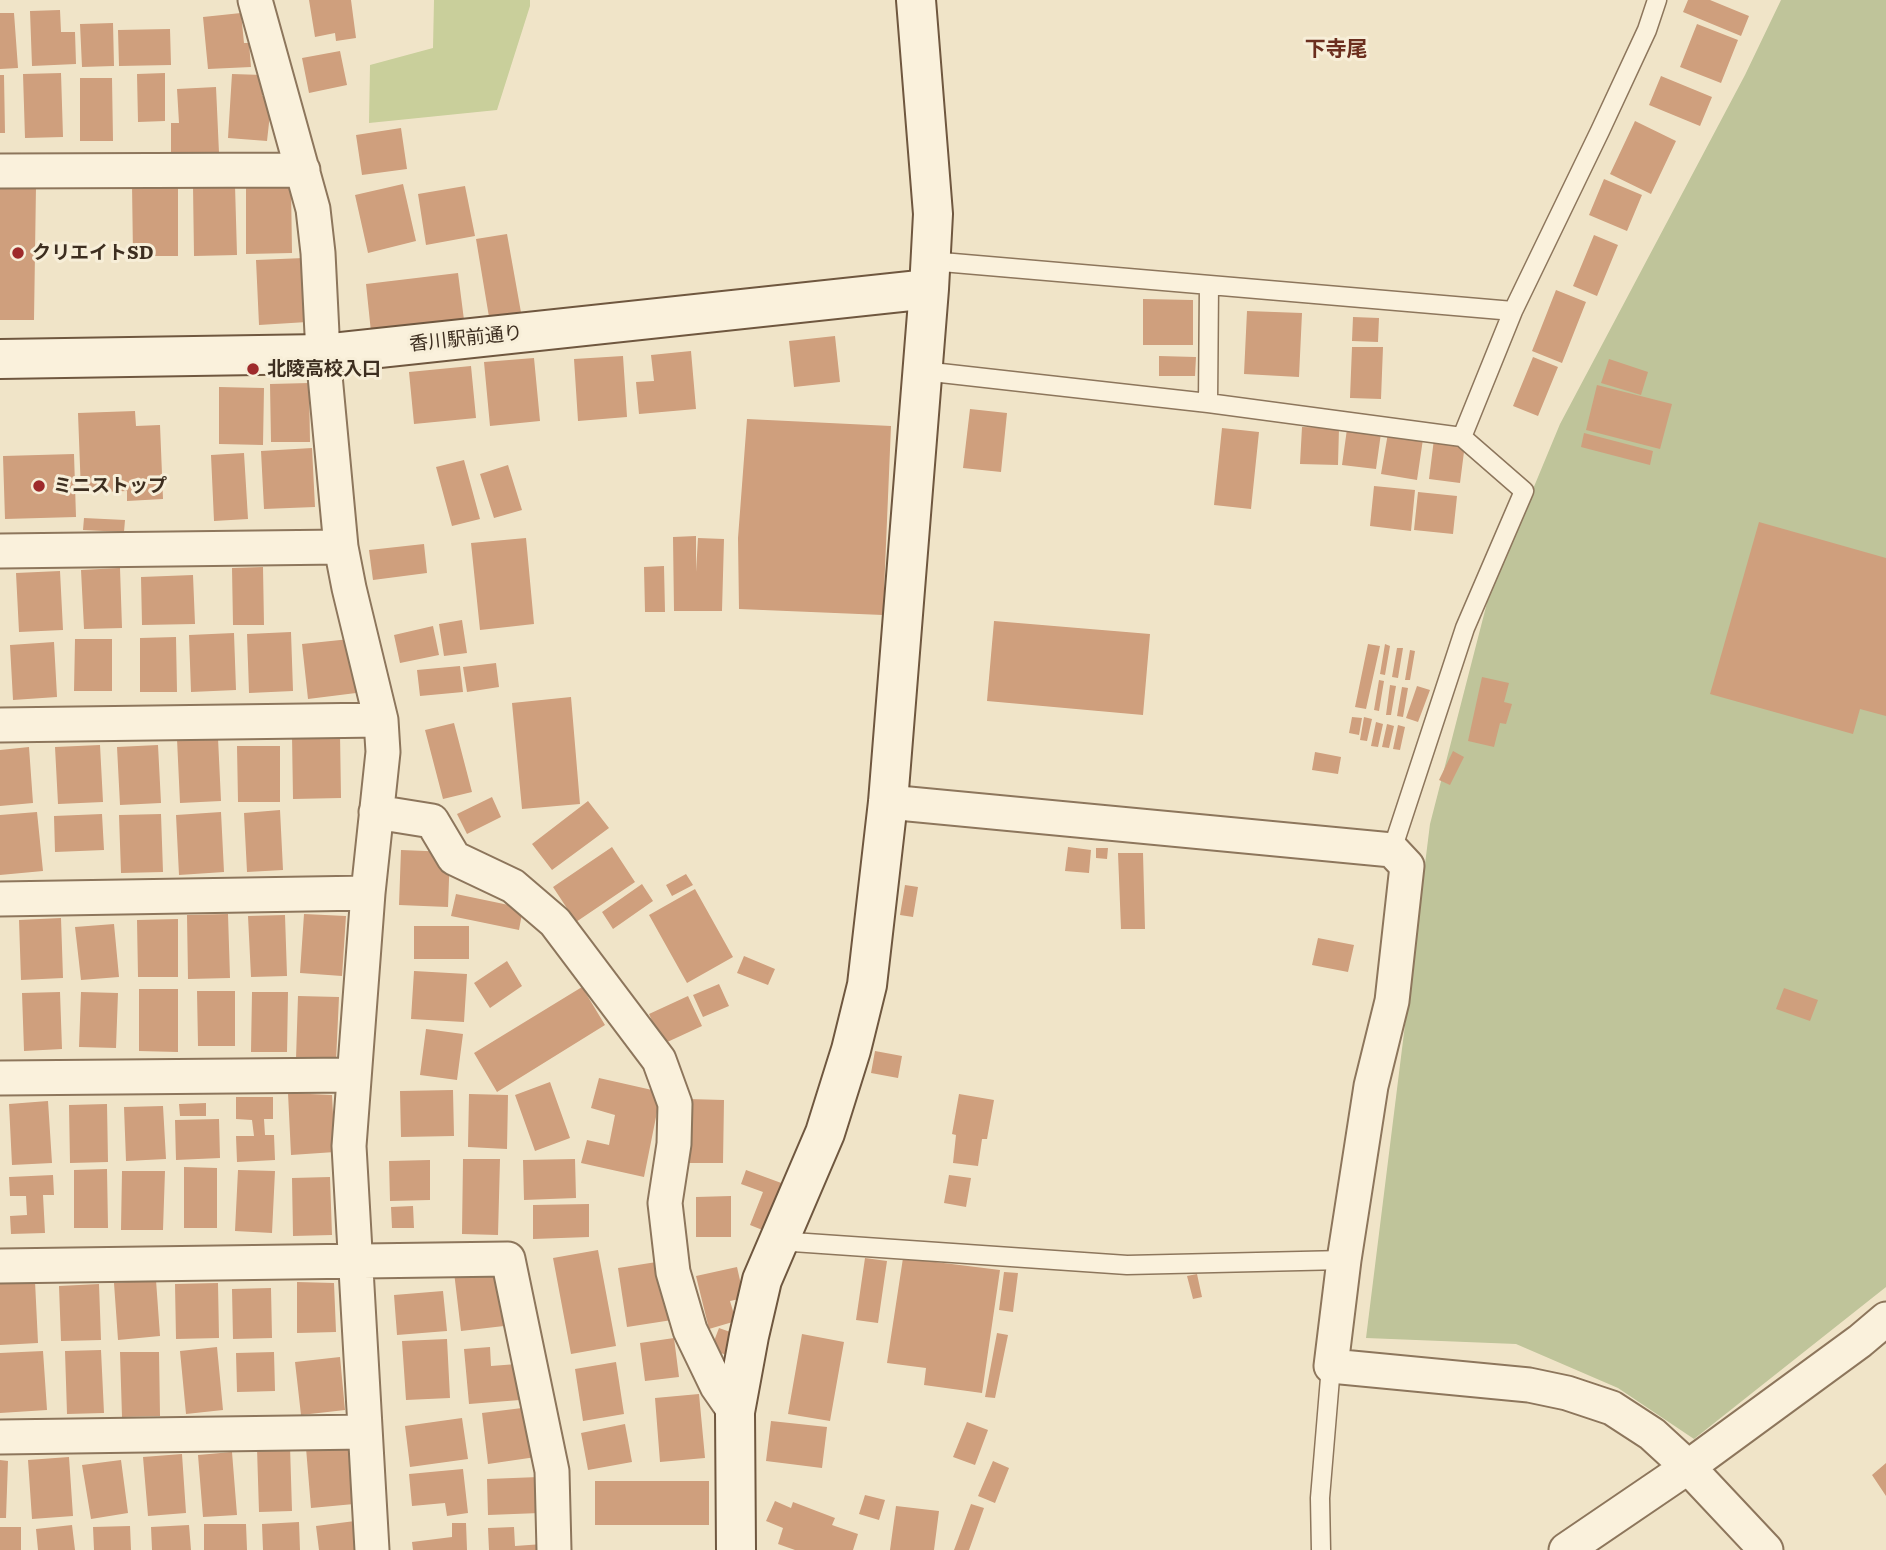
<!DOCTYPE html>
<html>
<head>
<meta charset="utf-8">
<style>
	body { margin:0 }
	canvas { display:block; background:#f0e4c8 }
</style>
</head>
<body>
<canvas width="1886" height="1550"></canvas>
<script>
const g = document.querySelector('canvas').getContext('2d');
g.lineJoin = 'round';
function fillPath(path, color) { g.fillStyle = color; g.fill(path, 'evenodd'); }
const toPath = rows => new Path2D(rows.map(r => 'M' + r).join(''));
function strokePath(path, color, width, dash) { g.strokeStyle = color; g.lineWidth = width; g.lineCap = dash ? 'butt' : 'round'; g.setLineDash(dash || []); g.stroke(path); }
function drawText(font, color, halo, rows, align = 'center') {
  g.font = font + ' Literata,"Noto Sans JP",serif'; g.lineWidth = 6; g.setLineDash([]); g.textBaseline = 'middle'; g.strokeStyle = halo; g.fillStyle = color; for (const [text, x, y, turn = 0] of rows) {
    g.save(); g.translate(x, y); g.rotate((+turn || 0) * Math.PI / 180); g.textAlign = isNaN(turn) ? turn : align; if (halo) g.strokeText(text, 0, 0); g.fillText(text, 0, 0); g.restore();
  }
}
const green = toPath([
	[434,0,530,0,530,6,497,110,369,123,370,65,433,48]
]);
const cemetery = toPath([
	[1781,0,1886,0,1886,1287,1694,1439,1618,1388,1516,1344,1366,1338,1430,824,1489,595,1560,424,1745,75]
]);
const building = toPath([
	[309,0,351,0,356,38,336,41,335,33,315,37],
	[1688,0,1710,0,1749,16,1741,36,1683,12],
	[60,10,61,32,75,32,76,64,32,66,30,11],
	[0,13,14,13,18,68,0,69],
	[241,13,244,43,249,43,251,67,208,69,203,17],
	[113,23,114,66,82,67,80,24],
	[1697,24,1738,40,1721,83,1680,67],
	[170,29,171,65,119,66,118,30],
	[340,51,347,85,309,93,302,58],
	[61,73,63,137,25,138,23,74],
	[165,73,165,121,138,122,137,74],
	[232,74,263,75,262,96,272,96,267,141,228,138],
	[0,75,4,75,5,133,0,133],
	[1661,76,1712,97,1700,126,1649,105],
	[80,78,112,78,113,141,80,141],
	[216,87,219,153,171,155,171,123,179,123,177,89],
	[1635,121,1676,141,1651,194,1610,174],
	[401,128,407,169,362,175,356,135],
	[1604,179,1642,195,1627,231,1589,215],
	[132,184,178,184,178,256,133,256],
	[403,184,416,241,368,253,355,195],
	[235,185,237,255,194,256,193,186],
	[291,185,292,253,246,254,246,186],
	[0,186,36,186,34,320,0,320],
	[465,186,475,236,426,245,418,194],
	[507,234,522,318,490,323,476,239],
	[1594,235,1618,245,1597,296,1573,286],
	[304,258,307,322,259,325,256,260],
	[458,273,464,320,371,332,366,284],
	[1556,290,1586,302,1562,363,1532,351],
	[1143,299,1193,300,1193,345,1143,345],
	[1247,311,1302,313,1299,377,1244,374],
	[1353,317,1379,318,1378,342,1352,341],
	[835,336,840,382,794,387,789,341],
	[1352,347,1383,347,1381,399,1350,398],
	[691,351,696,409,639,414,636,382,654,381,651,355],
	[623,356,627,417,578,421,574,359],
	[1159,356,1196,357,1195,376,1159,376],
	[1533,357,1558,367,1538,416,1513,406],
	[534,358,540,421,490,426,484,362],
	[1609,359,1648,372,1641,395,1601,383],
	[471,366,476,418,414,424,409,372],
	[309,383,310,442,271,442,270,384],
	[1597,385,1672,404,1660,449,1586,430],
	[219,387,264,388,263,445,219,444],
	[970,409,1007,413,1001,472,963,468],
	[135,411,136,426,160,425,163,499,127,501,127,491,81,493,78,413],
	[747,419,891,426,883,615,739,609,738,538],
	[1302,427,1339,428,1338,465,1300,464],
	[1222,428,1259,432,1251,509,1214,505],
	[1347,429,1381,433,1376,469,1342,465],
	[1388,433,1423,439,1417,480,1381,474],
	[1584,433,1653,451,1650,465,1581,447],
	[1434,439,1465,444,1460,483,1429,479],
	[312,448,315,507,264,509,261,451],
	[244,453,248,519,214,521,211,455],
	[74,454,76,517,5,519,3,456],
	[464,460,480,519,452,526,436,467],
	[508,465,522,510,494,518,480,474],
	[1374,486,1415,490,1411,531,1370,526],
	[1418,492,1457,496,1453,534,1414,530],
	[84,518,125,520,124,532,83,530],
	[1759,522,1886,558,1886,716,1860,709,1853,734,1710,694],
	[696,536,696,572,698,538,724,539,722,611,674,611,673,537],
	[526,538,534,624,480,630,471,543],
	[424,544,427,573,373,580,369,550],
	[664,566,665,612,645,612,644,567],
	[263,567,264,625,233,625,232,568],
	[120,568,122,628,84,629,81,570],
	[60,571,63,630,19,632,16,573],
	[193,575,195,624,142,625,141,577],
	[462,620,467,653,444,656,439,624],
	[994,621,1150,634,1143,715,987,701],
	[433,626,439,655,400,663,394,635],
	[291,632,293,691,249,693,247,634],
	[234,633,236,690,191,692,189,635],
	[176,637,177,692,140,692,140,638],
	[75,639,112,639,112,691,74,691],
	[350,639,356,693,308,699,302,644],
	[54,642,57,697,13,700,10,645],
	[1368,644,1380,646,1366,709,1355,707],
	[1385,644,1390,646,1385,675,1380,674],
	[1397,648,1403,648,1398,678,1392,677],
	[1410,650,1415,651,1410,680,1405,680],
	[496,663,499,687,467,692,463,667],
	[460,666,463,692,420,696,417,670],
	[1482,677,1509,683,1504,702,1512,704,1506,724,1500,723,1494,747,1468,741],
	[1379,680,1384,681,1379,711,1374,710],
	[1390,685,1396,686,1391,715,1386,715],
	[1417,686,1430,690,1418,722,1406,718],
	[1402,687,1408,688,1403,717,1397,716],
	[571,697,580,804,522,809,512,703],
	[1352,717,1362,718,1359,735,1349,733],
	[1364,717,1372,719,1367,741,1360,740],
	[1376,722,1383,724,1378,747,1371,746],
	[454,723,472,792,443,799,425,730],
	[1387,724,1394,726,1389,748,1382,747],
	[1398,725,1405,727,1400,750,1393,749],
	[340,734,341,798,293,799,292,735],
	[218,738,221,801,180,803,177,739],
	[100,745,103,802,58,804,55,747],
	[158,745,161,803,120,805,117,747],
	[237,746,280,746,280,802,238,802],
	[29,747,33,803,0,806,0,750],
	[1453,751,1464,757,1450,785,1439,780],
	[1315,752,1341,757,1338,774,1312,770],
	[492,797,501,817,467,834,457,814],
	[588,801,609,828,552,870,532,844],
	[280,810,283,870,247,872,244,813],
	[37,812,43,871,0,875,0,815],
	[221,812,224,872,179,875,176,815],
	[102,814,104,850,55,852,54,816],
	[161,814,163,872,121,873,119,815],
	[612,847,635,882,576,922,553,887],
	[1068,847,1091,850,1089,873,1065,871],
	[1096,848,1108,848,1107,859,1096,858],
	[401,850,450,852,448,907,399,905],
	[1118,853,1143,853,1145,929,1121,929],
	[686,874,693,885,672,896,666,885],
	[642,884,653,901,613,929,602,912],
	[905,885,918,887,913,917,900,915],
	[695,889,733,957,687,983,649,915],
	[456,894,523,908,519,930,451,916],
	[228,914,230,978,188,979,187,915],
	[304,914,346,916,342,976,300,973],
	[285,915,287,976,251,977,248,916],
	[61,918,63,978,21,980,19,920],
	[178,919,178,977,138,977,137,920],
	[114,924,119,977,81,980,75,927],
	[414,926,469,926,469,959,414,959],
	[1318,938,1354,945,1348,972,1312,965],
	[744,956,775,969,768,985,737,973],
	[507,961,522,986,490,1008,474,983],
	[414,971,467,974,464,1022,411,1019],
	[719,984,729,1006,703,1017,693,995],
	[582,987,605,1025,497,1092,474,1053],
	[1784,988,1818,1000,1810,1021,1776,1009],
	[139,989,178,989,178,1052,139,1051],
	[197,991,235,991,235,1046,198,1046],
	[60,992,62,1049,24,1051,22,993],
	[81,992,118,993,116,1048,79,1047],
	[252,992,288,992,287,1052,251,1052],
	[298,996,339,997,336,1061,296,1059],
	[688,996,702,1026,663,1044,649,1014],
	[426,1029,463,1034,457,1080,420,1075],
	[875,1051,902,1056,898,1078,871,1073],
	[599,1078,661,1092,644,1177,581,1163,587,1140,609,1145,615,1115,591,1108],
	[550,1082,570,1138,535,1151,515,1095],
	[453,1090,454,1136,401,1137,400,1091],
	[288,1093,332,1095,335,1152,291,1155],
	[469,1094,508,1095,507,1149,468,1147],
	[959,1094,994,1100,987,1139,982,1139,978,1166,953,1163,956,1135,952,1134],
	[236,1097,273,1097,273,1119,264,1119,265,1135,274,1135,275,1160,237,1162,236,1136,254,1136,252,1120,236,1119],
	[688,1099,724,1100,723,1163,687,1163],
	[48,1101,52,1163,12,1165,9,1104],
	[206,1103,206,1116,180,1116,179,1104],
	[107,1104,108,1162,70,1163,69,1105],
	[163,1106,166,1159,126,1161,124,1107],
	[219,1119,220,1158,176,1160,175,1120],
	[463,1159,500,1159,498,1235,462,1234],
	[575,1159,576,1198,524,1200,523,1160],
	[430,1160,430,1200,390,1201,389,1161],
	[184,1167,217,1168,217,1228,184,1228],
	[107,1169,108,1228,74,1228,74,1170],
	[238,1170,275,1171,272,1233,235,1231],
	[746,1170,784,1184,765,1231,750,1225,763,1192,741,1184],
	[122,1171,165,1171,163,1230,121,1230],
	[53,1175,54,1195,43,1195,45,1233,11,1234,10,1216,27,1215,26,1196,10,1196,9,1177],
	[949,1175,971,1178,966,1207,944,1203],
	[330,1177,332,1235,293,1236,292,1178],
	[731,1196,731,1237,696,1237,696,1197],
	[589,1204,589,1237,533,1239,533,1205],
	[413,1206,414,1228,392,1228,391,1207],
	[598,1250,616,1346,571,1354,553,1258],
	[865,1258,887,1261,878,1323,856,1320],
	[903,1258,1000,1270,982,1393,924,1385,926,1368,887,1363],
	[663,1261,672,1320,627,1327,618,1268],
	[498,1267,504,1326,461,1331,454,1272],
	[737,1267,744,1298,730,1301,736,1321,709,1329,696,1276],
	[1004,1272,1018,1273,1013,1312,999,1310],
	[1197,1274,1202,1297,1193,1299,1187,1276],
	[156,1280,160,1336,118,1340,114,1283],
	[35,1281,38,1343,0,1345,0,1283],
	[297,1282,334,1283,336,1332,297,1333],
	[218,1283,219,1338,176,1339,175,1284],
	[99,1284,101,1340,61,1341,59,1286],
	[271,1288,272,1338,233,1339,232,1289],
	[443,1291,447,1331,397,1335,394,1295],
	[719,1328,733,1333,726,1355,711,1349],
	[997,1333,1008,1335,995,1398,985,1397],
	[802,1334,844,1342,830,1421,788,1414],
	[674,1338,679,1377,645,1381,640,1343],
	[447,1339,450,1398,406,1400,402,1341],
	[217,1347,223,1410,186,1414,180,1351],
	[490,1347,491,1366,517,1364,520,1400,469,1404,464,1349],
	[101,1350,104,1413,67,1414,65,1351],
	[43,1351,47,1410,0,1413,0,1353],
	[120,1352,159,1352,160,1416,122,1417],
	[274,1352,275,1391,237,1392,236,1353],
	[340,1357,345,1410,301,1415,295,1362],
	[616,1362,624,1414,583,1421,575,1369],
	[699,1394,705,1458,660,1462,655,1398],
	[530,1407,536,1457,488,1464,482,1413],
	[462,1418,468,1459,410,1467,405,1426],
	[771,1421,827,1427,822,1468,766,1461],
	[967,1422,988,1430,975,1465,953,1457],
	[625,1424,632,1462,588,1470,581,1433],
	[349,1443,354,1504,311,1508,306,1448],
	[290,1446,292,1511,259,1512,257,1448],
	[232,1452,237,1515,203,1517,198,1455],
	[182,1454,186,1513,148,1516,143,1457],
	[69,1457,73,1516,32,1519,28,1460],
	[0,1460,8,1461,6,1518,0,1518],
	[121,1460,128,1513,91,1519,82,1465],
	[993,1461,1009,1468,995,1503,978,1496],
	[1886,1463,1886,1496,1872,1475],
	[463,1469,468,1513,447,1516,445,1503,412,1506,409,1474],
	[539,1477,540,1513,488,1515,487,1479],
	[595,1481,709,1481,709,1525,595,1525],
	[865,1495,885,1500,879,1520,859,1514],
	[775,1501,791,1508,793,1502,835,1518,832,1525,858,1534,853,1550,795,1550,778,1544,783,1528,766,1521],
	[971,1504,984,1508,969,1550,954,1550],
	[896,1506,939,1511,934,1550,890,1550],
	[355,1521,358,1550,319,1550,316,1526],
	[299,1522,300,1550,263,1550,262,1524],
	[452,1523,466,1523,467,1550,413,1550,412,1542,452,1537],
	[204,1524,246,1524,247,1550,204,1550],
	[72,1525,75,1550,38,1550,36,1529],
	[189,1525,191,1550,152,1550,151,1527],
	[130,1526,131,1550,94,1550,93,1527],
	[0,1527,21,1527,21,1550,0,1550],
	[514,1527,515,1546,543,1544,543,1550,489,1550,488,1528]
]);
const lane = toPath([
	[930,261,1513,311],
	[923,371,1208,403,1462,437,1513,311,1600,131,1647,30,1657,0],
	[1208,403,1209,285],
	[1392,850,1465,628,1524,491,1462,437],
	[778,1241,1127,1265,1344,1260],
	[1321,1550,1320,1498,1331,1366]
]);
const street = toPath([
	[255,0,313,209,318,253,323,354,341,547,349,588,381,720,383,752,368,893,349,1146,372,1550],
	[0,171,303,170],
	[0,551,341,547],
	[0,725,381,720],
	[888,802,1392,850,1407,866,1392,1001,1371,1086,1344,1260,1331,1366,1529,1385,1567,1393,1612,1408,1652,1434,1688,1467,1766,1550],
	[376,812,432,821,454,858,513,886,555,922,659,1060,675,1104,674,1144,665,1203,673,1272,690,1330,717,1386,735,1412],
	[0,899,368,893],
	[0,1078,353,1075],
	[0,1266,508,1259,552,1471,554,1550],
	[0,1437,365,1432],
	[1566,1550,1688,1467,1860,1341,1886,1319]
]);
const secondary = toPath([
	[0,359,323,354,929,289],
	[736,1550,735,1412,749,1336,762,1280,825,1133,851,1050,867,985,888,802,929,289,933,214,916,0]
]);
const markers = [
	[18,253,7,"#9e2a2b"],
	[253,369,7,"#9e2a2b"],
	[39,486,7,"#9e2a2b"]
];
const poiNames = [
	["クリエイトSD",32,253],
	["北陵高校入口",267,369],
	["ミニストップ",53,486]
];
const streetNames = [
	["香川駅前通り",466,339,-6]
];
const neighbourhoodNames = [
	["下寺尾",1336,50]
];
fillPath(green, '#c9cf9b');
fillPath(cemetery, '#bfc49a');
fillPath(building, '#cf9f7d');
strokePath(lane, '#8d765c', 21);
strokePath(street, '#8d765c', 37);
strokePath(secondary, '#6f573f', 42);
strokePath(lane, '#faf1dc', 18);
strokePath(street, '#faf1dc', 33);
strokePath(secondary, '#faf1dc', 38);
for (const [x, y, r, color] of markers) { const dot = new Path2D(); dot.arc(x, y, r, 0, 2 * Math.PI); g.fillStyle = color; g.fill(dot); strokePath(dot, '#f7eed8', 2.5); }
drawText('bold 19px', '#3d2e20', '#f7eed8', poiNames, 'left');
drawText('19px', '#3d2e20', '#f7eed8', streetNames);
drawText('bold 21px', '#6b2e1e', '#f7eed8', neighbourhoodNames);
</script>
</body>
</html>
